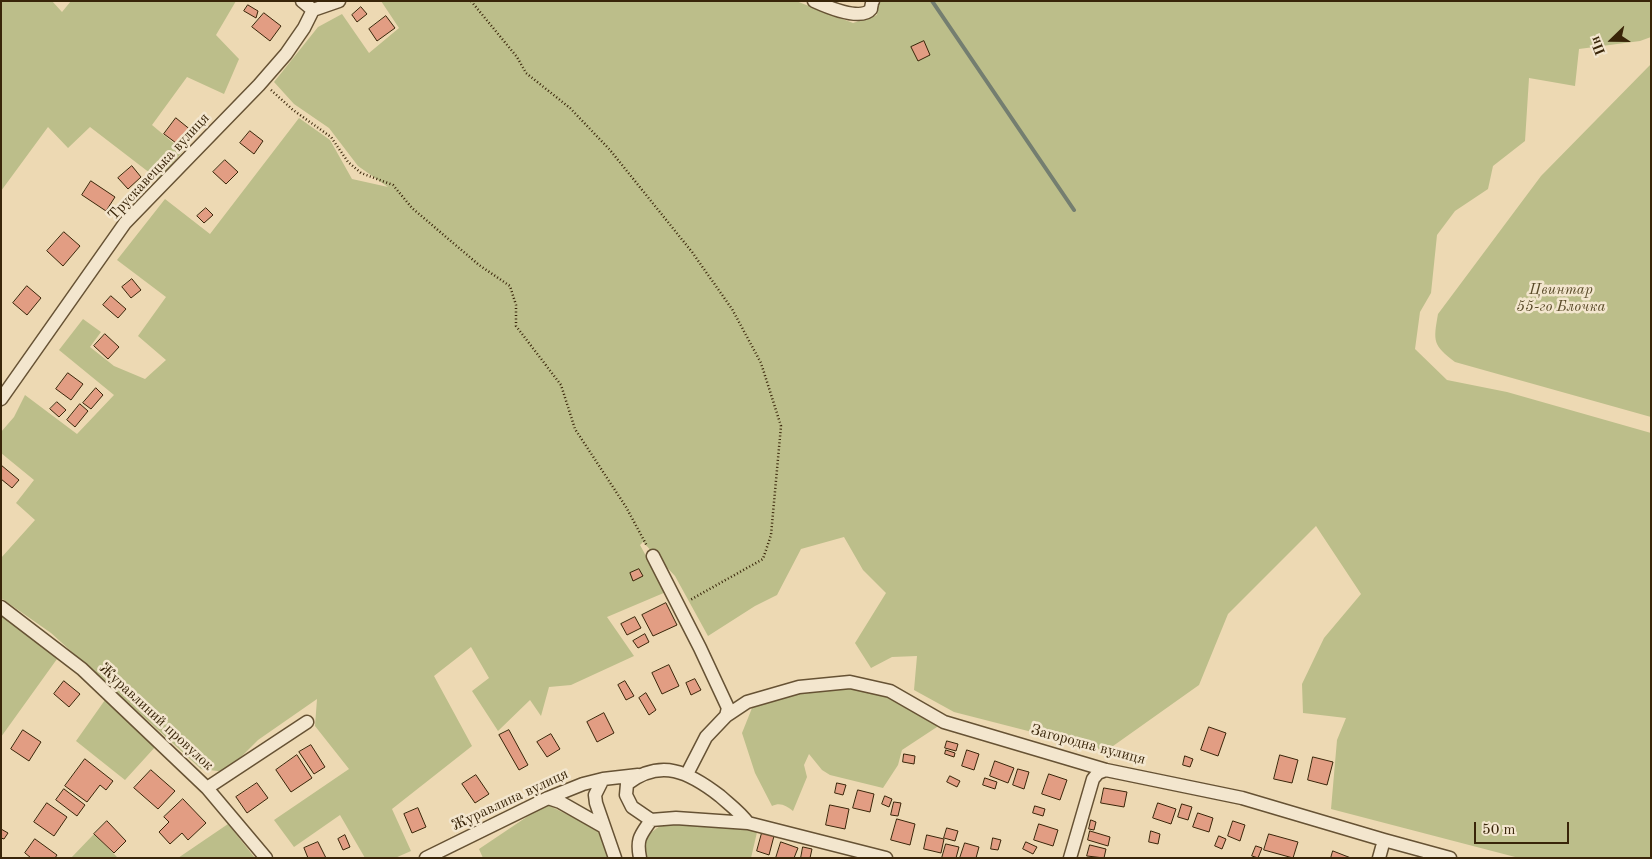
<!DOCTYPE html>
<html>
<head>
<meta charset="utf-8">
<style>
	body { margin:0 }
	#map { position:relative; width:1652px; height:859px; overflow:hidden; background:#edd9b3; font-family:"Old Standard TT",serif }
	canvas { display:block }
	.frame { position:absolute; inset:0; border:2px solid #392509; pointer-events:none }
	.north { position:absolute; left:1587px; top:15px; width:50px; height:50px; -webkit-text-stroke:4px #f3e6ce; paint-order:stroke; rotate:248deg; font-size:14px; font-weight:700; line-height:20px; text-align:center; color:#392509 }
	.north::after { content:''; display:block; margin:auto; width:18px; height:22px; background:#392509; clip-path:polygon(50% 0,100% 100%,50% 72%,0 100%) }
	.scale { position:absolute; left:1474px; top:822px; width:95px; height:22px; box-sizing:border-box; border:2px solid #392509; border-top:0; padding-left:6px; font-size:15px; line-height:18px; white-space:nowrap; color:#392509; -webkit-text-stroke:4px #f3e6ce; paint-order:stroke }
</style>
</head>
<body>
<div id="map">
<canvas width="1652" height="859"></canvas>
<div class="frame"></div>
<div class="north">Пн</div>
<div class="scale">50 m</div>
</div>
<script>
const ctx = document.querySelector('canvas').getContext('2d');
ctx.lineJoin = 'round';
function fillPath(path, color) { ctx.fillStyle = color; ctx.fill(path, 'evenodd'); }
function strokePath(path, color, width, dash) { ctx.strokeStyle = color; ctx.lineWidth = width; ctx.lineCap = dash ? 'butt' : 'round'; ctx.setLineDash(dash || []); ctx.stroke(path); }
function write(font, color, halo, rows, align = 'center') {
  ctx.font = font + ' "Old Standard TT",serif'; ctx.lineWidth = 5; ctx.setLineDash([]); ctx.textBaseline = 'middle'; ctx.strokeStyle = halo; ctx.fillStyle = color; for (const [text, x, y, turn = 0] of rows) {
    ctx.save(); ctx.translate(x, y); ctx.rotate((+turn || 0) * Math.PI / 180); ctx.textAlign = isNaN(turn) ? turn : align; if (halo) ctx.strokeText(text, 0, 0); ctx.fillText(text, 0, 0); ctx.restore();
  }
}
const green = new Path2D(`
	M 1,1 L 52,1 L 62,12 L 71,1 L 236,1 L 216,35 L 239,59 L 224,94 L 187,77 L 152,125 L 183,151 L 159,180 L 90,127 L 68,148 L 48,127 L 1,191 Z
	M 381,1 L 796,1 L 853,23 L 877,15 L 878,1 L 1651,1 L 1651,37 L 1640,41 L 1579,49 L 1575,86 L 1529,78 L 1525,141 L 1493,166 L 1488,189 L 1455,211 L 1437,235 L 1431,293 L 1420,312 L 1415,349 L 1447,380 L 1507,392 L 1651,433 L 1651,858 L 1519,858 L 1331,809 L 1337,740 L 1346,718 L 1303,713 L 1302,684 L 1324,638 L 1361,594 L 1316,526 L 1228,614 L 1199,685 L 1106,751 L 954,712 L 914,690 L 917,656 L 892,657 L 871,668 L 855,643 L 886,593 L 863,570 L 844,537 L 801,549 L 777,595 L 755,606 L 708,636 L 675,576 L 643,542 L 640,545 L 666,592 L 607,617 L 634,656 L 571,685 L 549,687 L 541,716 L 530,700 L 498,731 L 472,691 L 489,678 L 471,647 L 434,676 L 472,746 L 392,809 L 411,851 L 395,858 L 365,858 L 340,815 L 294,847 L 274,820 L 349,769 L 315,726 L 317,699 L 258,740 L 226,772 L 201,769 L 51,633 L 1,598 L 1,558 L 35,520 L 16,503 L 34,480 L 1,453 L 1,432 L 14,417 L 25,395 L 77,434 L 114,395 L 59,350 L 83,319 L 101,332 L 90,347 L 114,366 L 145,379 L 166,360 L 138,336 L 166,297 L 117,260 L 165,199 L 210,234 L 299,118 L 330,140 L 352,179 L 388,187 L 358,166 L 329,128 L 294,104 L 274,82 L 318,27 L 342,14 L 369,53 L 399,28 Z
	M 1651,64 L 1651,417 L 1455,362 C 1433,345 1433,342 1438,314 L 1541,176 Z
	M 1,616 L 43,646 L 57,659 L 1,737 Z
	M 850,684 L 889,693 L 943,723 L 902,750 L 898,765 L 883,788 L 830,775 L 822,770 L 809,754 L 804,765 L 807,777 L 793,811 C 786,806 781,802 772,806 L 755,773 L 742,733 L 754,703 L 800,689 Z
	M 105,700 L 156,746 L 125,780 L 76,741 Z
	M 546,804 L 600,831 L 608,858 L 483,858 L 479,849 Z
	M 665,823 L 758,828 L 751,858 L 644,858 C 645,836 646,835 665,823 Z
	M 228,824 L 255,858 L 178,858 Z
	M 94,834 L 118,858 L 71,858 Z`);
const stream = new Path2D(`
	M 932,1 L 1074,210`);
const building = new Path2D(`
	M 248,5 L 258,11 L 256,18 L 244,11 Z
	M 361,7 L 367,14 L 357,22 L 352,15 Z
	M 264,13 L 281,26 L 270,41 L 252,27 Z
	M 386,16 L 395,28 L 377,41 L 369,29 Z
	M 924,41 L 930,55 L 918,61 L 911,47 Z
	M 176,118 L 192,131 L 180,146 L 164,134 Z
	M 250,131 L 263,141 L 254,154 L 240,143 Z
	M 225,160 L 238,172 L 226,184 L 213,172 Z
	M 132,166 L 141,177 L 128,189 L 118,178 Z
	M 91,181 L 115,197 L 106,211 L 82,195 Z
	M 206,208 L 213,215 L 204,223 L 197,216 Z
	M 64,232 L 80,246 L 63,266 L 47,251 Z
	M 132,279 L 141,290 L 131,298 L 122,287 Z
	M 27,286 L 41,298 L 27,315 L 13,303 Z
	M 111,296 L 126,309 L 118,318 L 103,305 Z
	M 105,334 L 119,347 L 108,359 L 94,346 Z
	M 68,373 L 83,384 L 71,400 L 56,389 Z
	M 96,388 L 103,395 L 91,409 L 83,403 Z
	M 57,402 L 66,410 L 59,417 L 50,409 Z
	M 80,404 L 88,411 L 75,427 L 67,420 Z
	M 1,465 L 19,480 L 12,488 L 1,479 Z
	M 639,569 L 643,576 L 633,581 L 630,573 Z
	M 666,603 L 677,625 L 653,636 L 642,615 Z
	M 635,617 L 641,628 L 627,635 L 621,624 Z
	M 645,634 L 649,642 L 638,648 L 633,641 Z
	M 669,665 L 679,686 L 662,694 L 652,673 Z
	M 695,679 L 701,690 L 691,695 L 686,683 Z
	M 64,681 L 80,694 L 69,707 L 54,694 Z
	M 625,681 L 634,696 L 626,700 L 618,685 Z
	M 646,693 L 656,710 L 649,715 L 639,698 Z
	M 604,713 L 614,733 L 597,742 L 587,722 Z
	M 1209,727 L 1226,733 L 1218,756 L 1201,750 Z
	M 23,730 L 41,742 L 29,761 L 11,749 Z
	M 509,730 L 528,765 L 519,770 L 499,735 Z
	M 551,734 L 560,749 L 547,757 L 537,742 Z
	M 947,741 L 958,744 L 956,751 L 945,748 Z
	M 311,745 L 325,767 L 314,774 L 299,752 Z
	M 946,750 L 955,753 L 954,757 L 945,754 Z
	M 967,750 L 979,754 L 974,770 L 962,766 Z
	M 904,754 L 915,756 L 914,764 L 903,762 Z
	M 297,755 L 312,778 L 291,792 L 276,770 Z
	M 1280,755 L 1298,760 L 1292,783 L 1274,779 Z
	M 1185,756 L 1193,759 L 1190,767 L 1183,765 Z
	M 1313,757 L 1333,762 L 1327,785 L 1308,780 Z
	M 85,759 L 113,781 L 106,790 L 100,785 L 87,802 L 65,786 Z
	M 995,761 L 1014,768 L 1008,783 L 990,776 Z
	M 1018,769 L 1029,772 L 1024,789 L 1013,785 Z
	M 151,770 L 175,791 L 158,809 L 134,788 Z
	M 1049,774 L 1067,780 L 1060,800 L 1042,794 Z
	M 476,775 L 489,794 L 475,803 L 462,784 Z
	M 950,776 L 960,781 L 957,787 L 947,782 Z
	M 985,778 L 997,782 L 995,789 L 983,785 Z
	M 257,783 L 268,798 L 247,813 L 236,797 Z
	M 837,783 L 846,785 L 843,795 L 835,793 Z
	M 1104,788 L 1127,792 L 1124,807 L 1101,803 Z
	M 64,789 L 85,805 L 77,816 L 56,800 Z
	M 858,790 L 874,794 L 870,812 L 853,808 Z
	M 885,796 L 892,799 L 889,807 L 882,804 Z
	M 183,799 L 206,823 L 188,840 L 182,833 L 170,844 L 159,832 L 169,822 L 164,817 Z
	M 894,802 L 901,803 L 898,816 L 891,815 Z
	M 47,803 L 67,817 L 54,836 L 34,822 Z
	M 1158,803 L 1176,809 L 1171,824 L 1153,818 Z
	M 1182,804 L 1192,807 L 1188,820 L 1178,817 Z
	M 830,805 L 849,809 L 845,829 L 826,825 Z
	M 1035,806 L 1045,809 L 1043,816 L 1033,813 Z
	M 418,808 L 426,827 L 412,833 L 404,814 Z
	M 1198,813 L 1213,818 L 1209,832 L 1193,827 Z
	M 897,819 L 915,824 L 910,845 L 891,840 Z
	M 1091,820 L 1096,822 L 1094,830 L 1089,829 Z
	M 107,821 L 126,841 L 114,853 L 94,834 Z
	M 1233,821 L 1245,825 L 1240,841 L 1228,836 Z
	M 1039,824 L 1058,830 L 1053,846 L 1034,840 Z
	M 947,828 L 958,831 L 955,841 L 944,838 Z
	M 1,829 L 8,833 L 4,839 L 1,838 Z
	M 1090,831 L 1110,837 L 1108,846 L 1088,840 Z
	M 1151,831 L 1160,834 L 1158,844 L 1149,842 Z
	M 762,833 L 774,836 L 769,855 L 757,851 Z
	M 1269,834 L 1298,842 L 1293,858 L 1264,850 Z
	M 345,835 L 350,847 L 343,850 L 338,839 Z
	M 927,835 L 944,839 L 941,853 L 924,849 Z
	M 1219,836 L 1226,839 L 1222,849 L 1215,846 Z
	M 993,838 L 1001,840 L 998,850 L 991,849 Z
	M 35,839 L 57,855 L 55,858 L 31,858 L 25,853 Z
	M 318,842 L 326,858 L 308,858 L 304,848 Z
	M 781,842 L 798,848 L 794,858 L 776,858 Z
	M 1026,842 L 1037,847 L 1033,854 L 1023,849 Z
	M 965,843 L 979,847 L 976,858 L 960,858 Z
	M 946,844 L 959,847 L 956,858 L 942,858 Z
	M 1090,845 L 1106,849 L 1104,858 L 1087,856 Z
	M 1256,846 L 1262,848 L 1258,858 L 1252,856 Z
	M 803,847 L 812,849 L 810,858 L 801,858 Z
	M 1333,851 L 1351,858 L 1331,858 Z`);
const path = new Path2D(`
	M 471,1 L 517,57 L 526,73 L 570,108 L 610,150 L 692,252 L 732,309 L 761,363 L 781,426 L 771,535 L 763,559 L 690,600
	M 271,90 L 293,110 L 331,137 L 348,162 L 361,173 L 393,185 L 412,208 L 479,265 L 510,286 L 516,305 L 516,326 L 561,385 L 575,429 L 626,507 L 647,546`);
const street = new Path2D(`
	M 302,1 L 313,10
	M 814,1 C 825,6 861,22 871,9 C 871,8 872,2 873,1
	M 1,399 L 125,223 L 259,85 L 286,54 L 304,28 L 313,10 L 339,1
	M 653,556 L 700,648 L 728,708 L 726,716 L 706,737 L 687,774
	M 1,607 L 82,669 L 207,788 L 307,722
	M 726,716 L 747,702 L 799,687 L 850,682 L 890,691 L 944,722 L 1106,770 L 1242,798 L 1384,840 L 1450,858
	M 603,779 L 595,795 L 596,803 L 615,858
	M 207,788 L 266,858
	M 548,798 L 560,802 L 604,827
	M 748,823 C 740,812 730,805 720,796 C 689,772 661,758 627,784 L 626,795 L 632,807 L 651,820 L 676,818 L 748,823 L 886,858
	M 426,858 L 548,798 L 583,784 L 603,779 L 638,775
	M 640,858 C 636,838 641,835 651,820
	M 1070,858 L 1093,779 L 1098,773 L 1106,770
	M 1379,858 L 1384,840`);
const streetNames = [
	["Трускавецька вулиця",159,167,-47],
	["Журавлиний провулок",156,717,43],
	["Загородна вулиця",1088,745,15],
	["Журавлина вулиця",510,800,-25]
];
const parkNames = [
	["Цвинтар",1561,290],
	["55-го Блочка",1561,307]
];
fillPath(green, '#bcbe8a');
strokePath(stream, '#747e70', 4);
fillPath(building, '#e29d83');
strokePath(building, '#392509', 1);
strokePath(street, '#665234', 15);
strokePath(path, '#392509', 2.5, [1, 2.5]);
strokePath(street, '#f3e6ce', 12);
write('15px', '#392509', '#f3e6ce', streetNames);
write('italic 15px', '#5a4b29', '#f3e6ce', parkNames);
</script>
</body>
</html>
